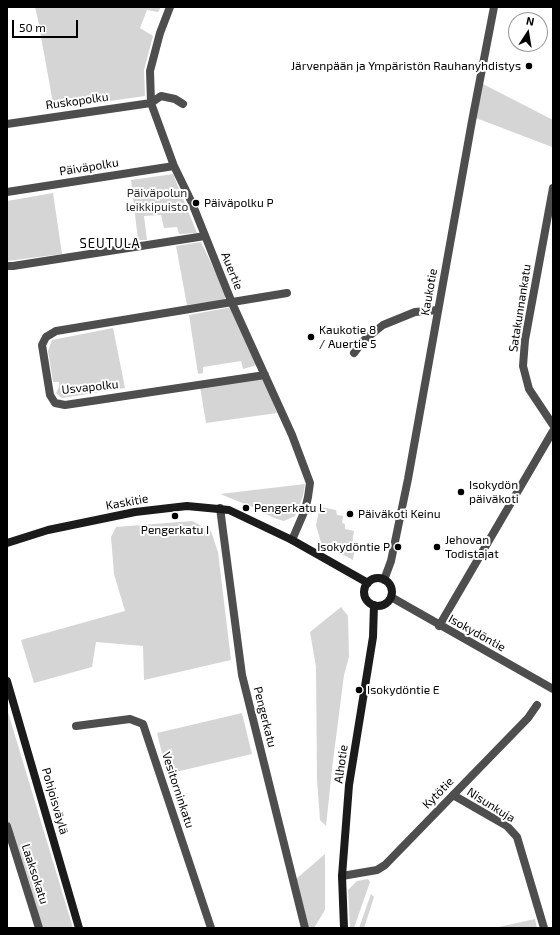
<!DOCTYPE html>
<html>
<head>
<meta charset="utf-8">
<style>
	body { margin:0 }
	#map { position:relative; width:560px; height:935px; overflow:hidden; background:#fff; font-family:"Exo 2",sans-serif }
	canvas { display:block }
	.frame { position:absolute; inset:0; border:8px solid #000; pointer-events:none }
	.north { position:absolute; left:508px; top:12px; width:40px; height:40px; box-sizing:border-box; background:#fff; border:1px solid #999; border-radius:50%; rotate:12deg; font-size:11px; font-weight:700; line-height:16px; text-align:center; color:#000 }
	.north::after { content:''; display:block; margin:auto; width:14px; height:18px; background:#000; clip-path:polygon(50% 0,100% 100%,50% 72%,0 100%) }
	.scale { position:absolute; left:12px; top:20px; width:66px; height:18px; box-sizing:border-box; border:2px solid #000; border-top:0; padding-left:5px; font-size:12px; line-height:14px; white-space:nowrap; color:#000; -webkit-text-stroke:3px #fff; paint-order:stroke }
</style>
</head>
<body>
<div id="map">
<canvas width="560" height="935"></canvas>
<div class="frame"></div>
<div class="north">N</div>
<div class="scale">50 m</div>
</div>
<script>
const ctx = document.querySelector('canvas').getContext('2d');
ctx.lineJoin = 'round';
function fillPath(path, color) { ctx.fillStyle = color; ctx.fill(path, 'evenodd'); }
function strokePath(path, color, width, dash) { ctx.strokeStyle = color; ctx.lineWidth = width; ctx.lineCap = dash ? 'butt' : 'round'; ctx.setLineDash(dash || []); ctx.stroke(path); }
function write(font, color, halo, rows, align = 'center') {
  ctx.font = font + ' "Exo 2",sans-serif'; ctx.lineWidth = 4; ctx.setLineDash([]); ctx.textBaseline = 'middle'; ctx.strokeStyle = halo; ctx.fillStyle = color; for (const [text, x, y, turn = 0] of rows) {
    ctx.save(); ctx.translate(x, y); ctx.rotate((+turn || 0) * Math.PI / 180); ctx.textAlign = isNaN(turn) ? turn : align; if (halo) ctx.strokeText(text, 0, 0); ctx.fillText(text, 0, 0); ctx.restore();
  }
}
const green = new Path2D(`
	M 35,7 L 161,7 L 158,12 L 147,10 L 140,28 L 153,36 L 144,70 L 145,96 L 54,109 L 38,20 Z
	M 483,84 L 553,120 L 553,145 L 552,147 L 476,118 Z
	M 173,174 L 197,233 L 179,234 L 177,227 L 164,228 L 161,215 L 144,216 L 147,240 L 138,240 L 131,180 Z
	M 53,193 L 62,254 L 7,261 L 7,201 Z
	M 201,242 L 226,294 L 224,300 L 187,305 L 176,246 Z
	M 232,307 L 257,365 L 243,369 L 241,361 L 203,367 L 203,373 L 198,374 L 189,315 Z
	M 113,328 L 125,388 L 62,398 L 56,393 L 59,387 L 59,382 L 53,382 L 48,351 L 52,340 Z
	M 263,377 L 277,413 L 206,423 L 200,387 Z
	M 305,484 L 303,496 L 295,516 L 284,521 L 274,518 L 255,508 L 220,494 Z
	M 320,507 L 336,510 L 337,515 L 343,516 L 342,523 L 345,524 L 345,529 L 354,531 L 352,545 L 355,546 L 353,560 L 321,543 L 316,525 Z
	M 192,521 L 211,531 L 218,552 L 231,660 L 144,680 L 143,646 L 96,642 L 92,667 L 34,683 L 21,640 L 125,611 L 114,574 L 111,537 L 116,527 Z
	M 341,607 L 348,616 L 349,657 L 344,675 L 332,769 L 326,826 L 320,820 L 317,780 L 316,667 L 310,632 Z
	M 7,709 L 73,928 L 43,928 L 7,819 Z
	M 242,713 L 252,754 L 167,774 L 157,733 Z
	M 325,854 L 325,910 L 314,928 L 309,928 L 296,879 Z
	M 368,879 L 370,882 L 354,928 L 350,928 L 348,890 L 357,881 Z
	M 371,894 L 374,897 L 364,928 L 359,928 Z
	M 535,919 L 537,928 L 494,928 Z`);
const street = new Path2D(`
	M 170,7 L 160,33 L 150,71 L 151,103 L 174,166 L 192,203 L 232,303 L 292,435 L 310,483 L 308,497 L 305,510 L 292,540
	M 7,124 L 151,103 L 161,96 L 175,99 L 183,104
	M 553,188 L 525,340 L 523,366 L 529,389 L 553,425
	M 7,192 L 174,166
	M 7,266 L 13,266 L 205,236
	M 354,353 L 363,341 L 383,325 L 415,312 L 438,310
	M 265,375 L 65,405 L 55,403 L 50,395 L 42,345 L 46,337 L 56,331 L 287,293
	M 220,508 L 242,675 L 305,928
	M 384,580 L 391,561 L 408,479 L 472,121 L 494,7
	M 391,597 L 553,689
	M 439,626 L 553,431
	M 76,726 L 130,719 L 143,724 L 211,928
	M 453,795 L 507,826 L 517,837 L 544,928
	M 7,826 L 39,928
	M 342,876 L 377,870 L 385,865 L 528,718 L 537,705`);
const secondary = new Path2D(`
	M 7,543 L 48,530 L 135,512 L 187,506 L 229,510 L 292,540 L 368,583
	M364 592a14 14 0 1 1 28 0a14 14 0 1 1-28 0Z
	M 7,681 L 79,928
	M 344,928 L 342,876 L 349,785 L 373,637 L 374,605`);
const markers = [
	[529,66,4,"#000"],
	[196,203,4,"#000"],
	[311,337,4,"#000"],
	[461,492,4,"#000"],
	[246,508,4,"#000"],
	[350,514,4,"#000"],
	[175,516,4,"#000"],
	[398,547,4,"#000"],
	[437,547,4,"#000"],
	[359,690,4,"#000"]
];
const poiNames = [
	["Järvenpään ja Ympäristön Rauhanyhdistys",521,66,"right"],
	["Päiväpolku P",204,203],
	["Kaukotie 8",319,330],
	["/ Auertie 5",319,344],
	["Isokydön",469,485],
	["päiväkoti",469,499],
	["Pengerkatu L",254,508],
	["Päiväkoti Keinu",358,514],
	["Pengerkatu I",175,530,"center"],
	["Jehovan",445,540],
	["Todistajat",445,554],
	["Isokydöntie P",390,547,"right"],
	["Isokydöntie E",367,690]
];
const streetNames = [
	["Ruskopolku",77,101,-8],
	["Päiväpolku",89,167,-9],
	["Auertie",232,271,68],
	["Kaukotie",429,292,-80],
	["Satakunnankatu",520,308,-81],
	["Usvapolku",90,387,-6],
	["Kaskitie",127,502,-10],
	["Isokydöntie",477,633,29],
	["Pengerkatu",265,717,76],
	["Alhotie",341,764,-82],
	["Vesitorninkatu",178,790,72],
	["Kytötie",438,793,-46],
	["Pohjoisväylä",55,801,74],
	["Nisunkuja",491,805,32],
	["Laaksokatu",35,874,72]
];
const parkNames = [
	["Päiväpolun",157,193],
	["leikkipuisto",157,207]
];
const neighbourhoodNames = [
	["SEUTULA",110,244]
];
fillPath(green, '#d5d5d5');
strokePath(street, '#4e4e4e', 8);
strokePath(secondary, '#1b1b1b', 8);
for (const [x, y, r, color] of markers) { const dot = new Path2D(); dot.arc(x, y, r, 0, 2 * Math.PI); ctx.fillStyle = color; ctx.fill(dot); strokePath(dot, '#fff', 1.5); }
write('12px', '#000', '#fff', poiNames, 'left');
write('12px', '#000', '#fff', streetNames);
write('12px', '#2c2c2c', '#fff', parkNames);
ctx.letterSpacing = '1px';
write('13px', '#000', '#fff', neighbourhoodNames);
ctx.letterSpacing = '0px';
</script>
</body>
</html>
